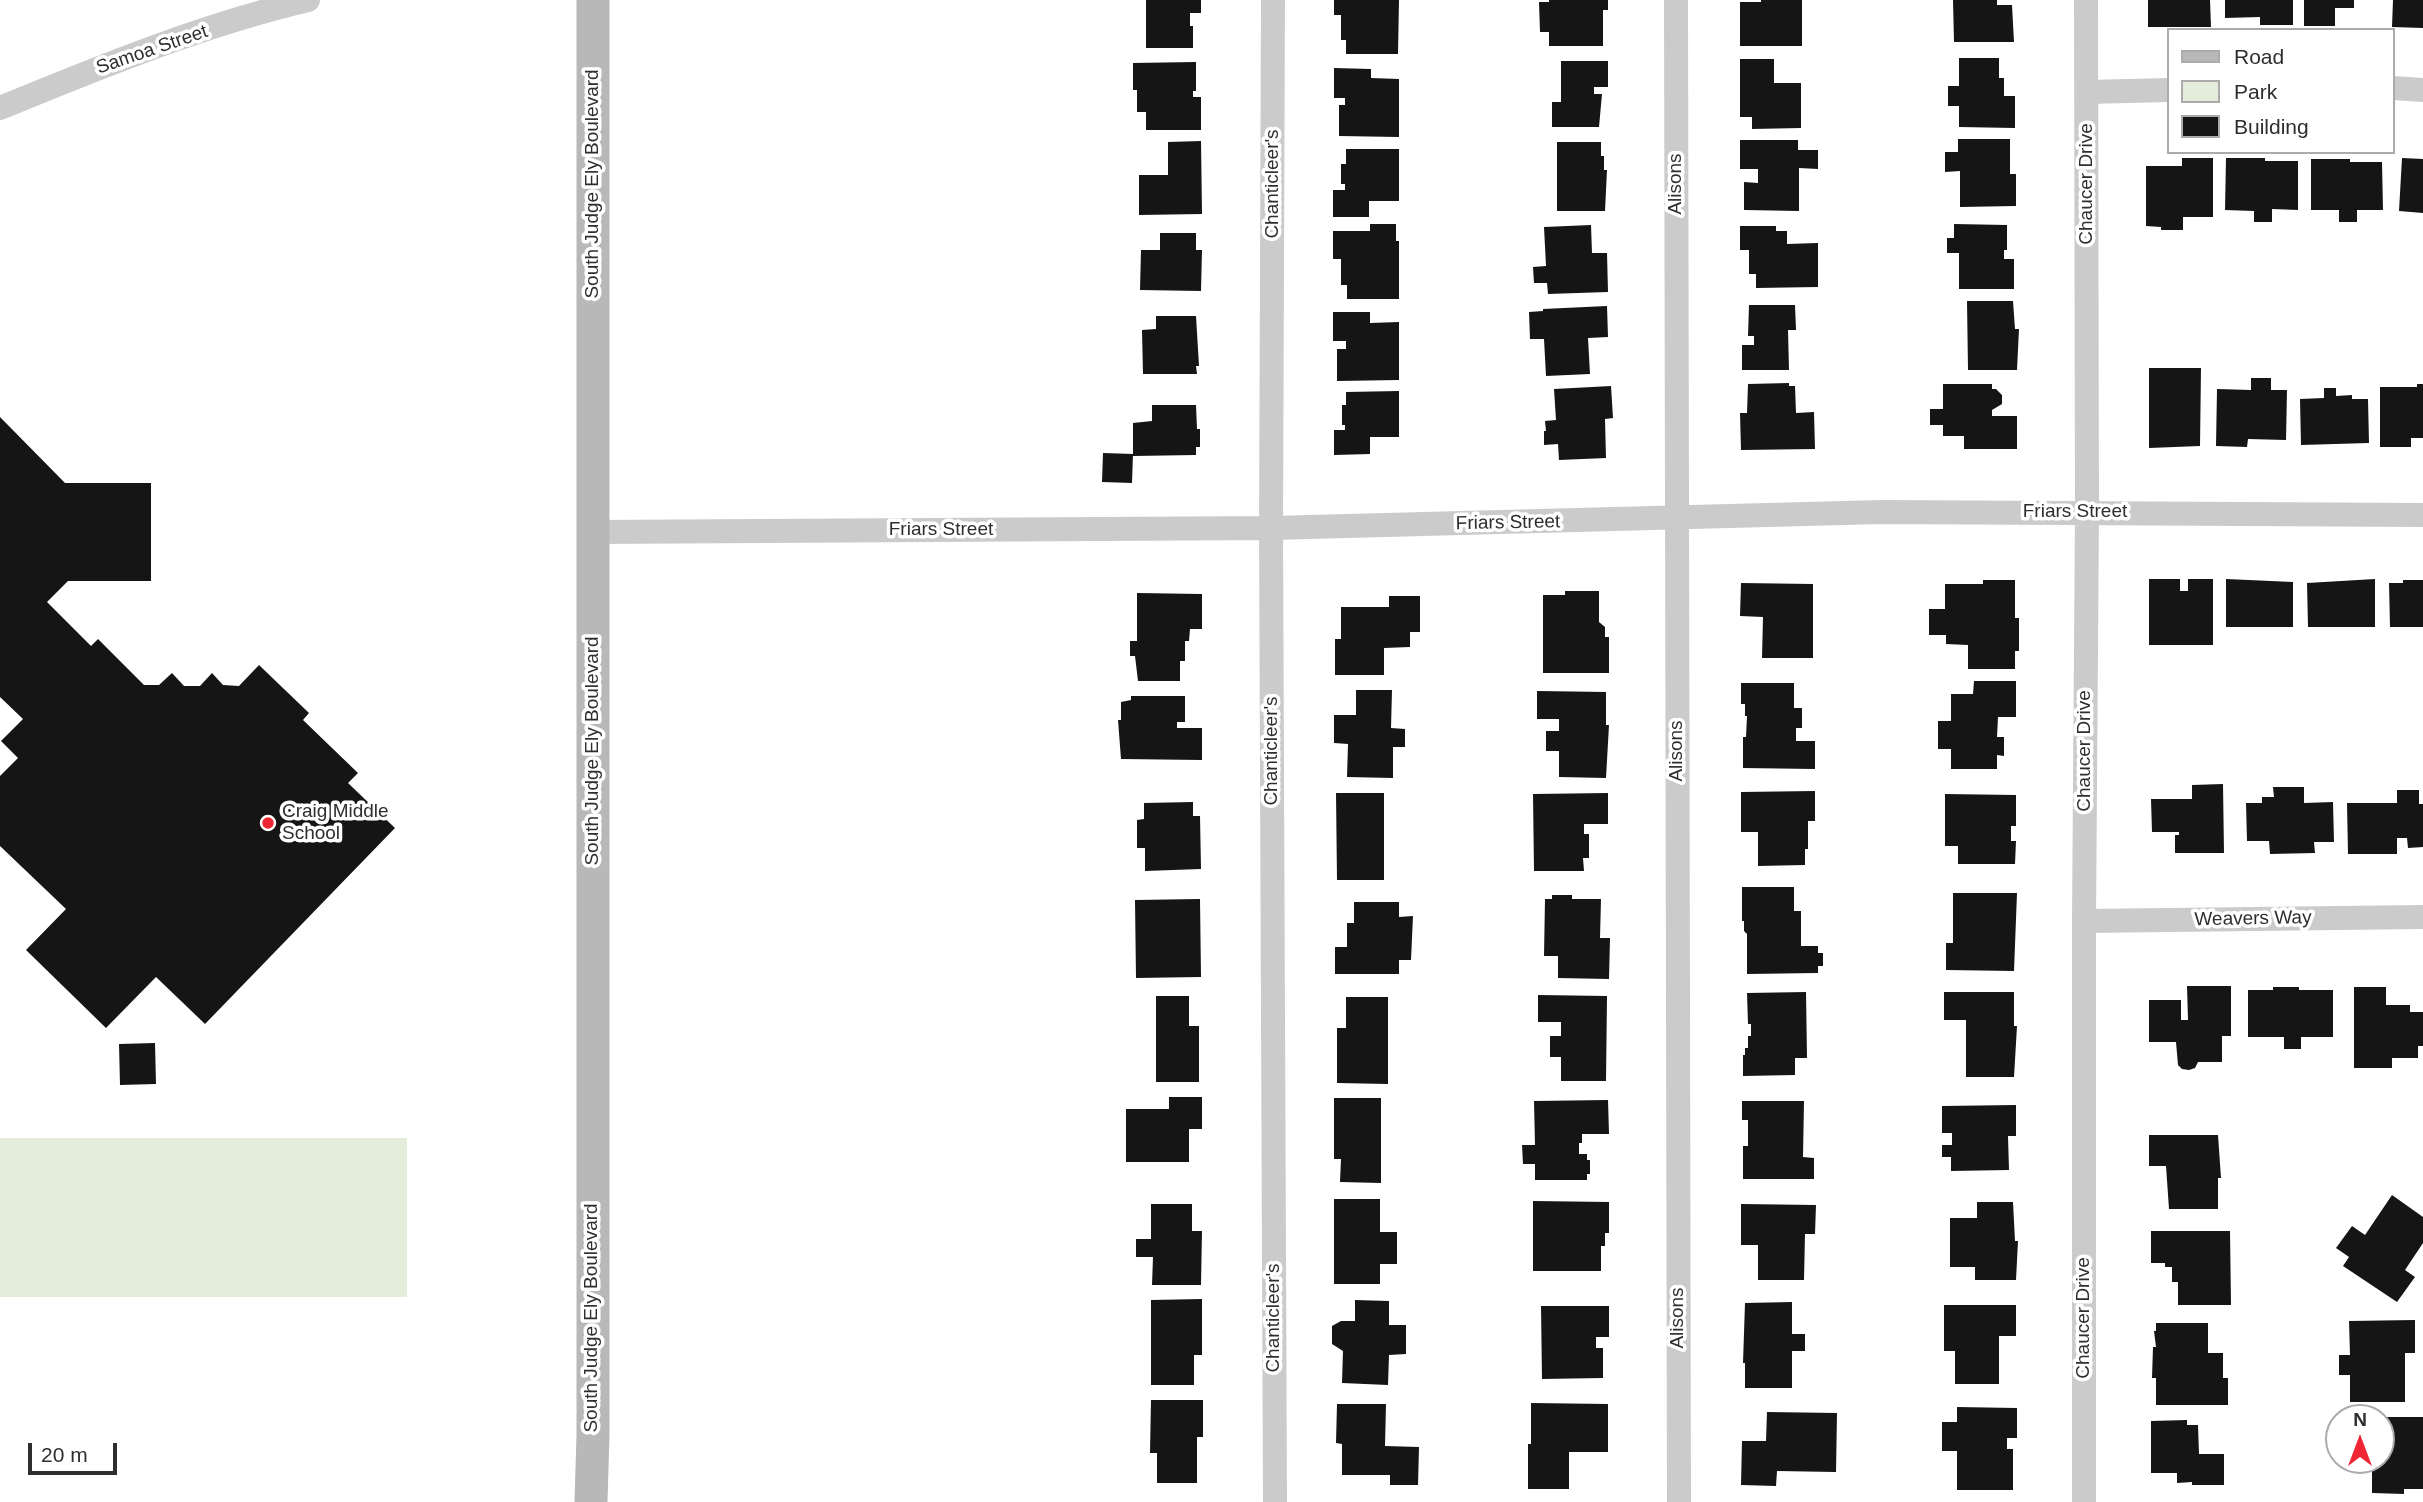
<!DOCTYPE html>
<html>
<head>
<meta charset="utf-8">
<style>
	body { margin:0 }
	#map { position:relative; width:2423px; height:1502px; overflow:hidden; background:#fff; font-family:Arial,sans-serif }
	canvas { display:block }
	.legend { position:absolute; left:2167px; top:28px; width:228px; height:126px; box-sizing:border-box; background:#fff; border:2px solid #ababab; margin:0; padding:9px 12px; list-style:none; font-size:21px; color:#2e2e2e }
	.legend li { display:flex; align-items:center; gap:14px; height:35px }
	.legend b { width:35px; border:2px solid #ababab }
	.north { position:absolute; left:2325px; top:1404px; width:70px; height:70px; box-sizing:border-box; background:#fff; border:2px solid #ababab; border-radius:50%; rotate:0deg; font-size:19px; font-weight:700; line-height:28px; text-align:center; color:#2e2e2e }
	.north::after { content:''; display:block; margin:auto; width:24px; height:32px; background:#ef2634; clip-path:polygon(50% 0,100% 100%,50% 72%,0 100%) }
	.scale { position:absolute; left:28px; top:1443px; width:89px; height:32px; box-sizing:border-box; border:4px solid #2e2e2e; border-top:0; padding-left:9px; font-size:21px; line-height:24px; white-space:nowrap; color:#2e2e2e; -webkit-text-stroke:5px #fff; paint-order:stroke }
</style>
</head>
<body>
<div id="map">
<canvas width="2423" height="1502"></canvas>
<ul class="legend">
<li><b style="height:9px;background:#b8b8b8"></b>Road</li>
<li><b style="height:19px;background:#e4ecdb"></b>Park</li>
<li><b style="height:19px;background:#151515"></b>Building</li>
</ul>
<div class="north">N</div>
<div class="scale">20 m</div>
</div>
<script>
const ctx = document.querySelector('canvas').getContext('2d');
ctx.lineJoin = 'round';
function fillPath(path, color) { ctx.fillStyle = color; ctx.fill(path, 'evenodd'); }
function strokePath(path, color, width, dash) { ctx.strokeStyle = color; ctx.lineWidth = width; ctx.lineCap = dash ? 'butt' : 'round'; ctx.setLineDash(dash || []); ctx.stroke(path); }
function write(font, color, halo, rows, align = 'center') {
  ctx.font = font + ' Arial,sans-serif'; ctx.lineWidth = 7; ctx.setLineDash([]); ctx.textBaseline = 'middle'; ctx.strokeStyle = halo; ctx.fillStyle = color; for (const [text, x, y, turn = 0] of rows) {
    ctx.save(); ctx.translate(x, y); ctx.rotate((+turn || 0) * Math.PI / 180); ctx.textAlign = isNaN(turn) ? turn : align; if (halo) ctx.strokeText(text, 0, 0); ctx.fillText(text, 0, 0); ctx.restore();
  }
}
const green = new Path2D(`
	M 0,1138 L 407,1138 L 407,1297 L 0,1297 Z`);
const building = new Path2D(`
	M 1146,0 L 1201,0 L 1201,13 L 1190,13 L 1190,26 L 1193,26 L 1193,48 L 1146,48 Z
	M 1334,0 L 1399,0 L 1398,54 L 1346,54 L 1346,40 L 1341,40 L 1341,15 L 1334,15 Z
	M 1549,0 L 1608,0 L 1608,10 L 1603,10 L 1603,46 L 1549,46 L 1549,32 L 1540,32 L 1539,2 L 1549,2 Z
	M 1761,0 L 1802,0 L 1802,46 L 1740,46 L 1740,2 L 1761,2 Z
	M 1953,0 L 1997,0 L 1997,5 L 2012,5 L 2014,42 L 1954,42 Z
	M 2148,0 L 2210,0 L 2211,27 L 2148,27 Z
	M 2225,0 L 2293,0 L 2293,25 L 2260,25 L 2260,17 L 2225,18 Z
	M 2304,0 L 2354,0 L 2354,8 L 2335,8 L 2335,26 L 2304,26 Z
	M 2393,0 L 2423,0 L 2423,28 L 2392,27 Z
	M 1959,58 L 1999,58 L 1999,78 L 2004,78 L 2004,96 L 2015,96 L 2015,128 L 1959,127 L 1959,106 L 1948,106 L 1948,86 L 1959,86 Z
	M 1740,59 L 1774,59 L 1774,83 L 1801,83 L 1801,128 L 1752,129 L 1752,117 L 1740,117 Z
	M 1561,61 L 1608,61 L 1608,87 L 1594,87 L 1594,94 L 1602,94 L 1599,127 L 1552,127 L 1552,102 L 1561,102 Z
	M 1196,62 L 1196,91 L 1193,91 L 1193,97 L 1201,97 L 1201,130 L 1146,130 L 1146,112 L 1137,112 L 1137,90 L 1133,90 L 1133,63 Z
	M 1334,68 L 1371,69 L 1371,78 L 1399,79 L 1399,137 L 1339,136 L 1339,105 L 1345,105 L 1345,98 L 1334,98 Z
	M 1958,139 L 2010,139 L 2010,174 L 2016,174 L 2016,206 L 1960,207 L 1960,171 L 1945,172 L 1945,152 L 1958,152 Z
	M 1740,140 L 1798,140 L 1798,150 L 1818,150 L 1818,169 L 1799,168 L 1799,211 L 1744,210 L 1744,182 L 1758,183 L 1758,169 L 1740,169 Z
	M 1201,141 L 1202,214 L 1139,215 L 1139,175 L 1168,175 L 1168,142 Z
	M 1557,142 L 1601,142 L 1601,156 L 1604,156 L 1604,170 L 1607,170 L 1605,211 L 1557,211 Z
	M 1346,149 L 1399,149 L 1399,201 L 1369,201 L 1369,217 L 1333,217 L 1333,190 L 1345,190 L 1345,184 L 1341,184 L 1341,164 L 1346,164 Z
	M 2182,158 L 2213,158 L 2213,217 L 2183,217 L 2183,230 L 2161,230 L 2161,227 L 2146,226 L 2146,166 L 2182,166 Z
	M 2226,158 L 2265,158 L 2265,161 L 2298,161 L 2298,210 L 2272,209 L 2272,222 L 2254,222 L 2254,211 L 2225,210 Z
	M 2402,158 L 2423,159 L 2423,213 L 2399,211 Z
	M 2311,159 L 2350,159 L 2350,162 L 2382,162 L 2383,210 L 2357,210 L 2357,222 L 2339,222 L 2339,210 L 2311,210 Z
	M 1370,224 L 1396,224 L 1396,241 L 1399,241 L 1399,299 L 1347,299 L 1347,285 L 1341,285 L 1341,259 L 1333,259 L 1333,231 L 1370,231 Z
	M 1954,224 L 2007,225 L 2007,250 L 2004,250 L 2004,259 L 2014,259 L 2014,289 L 1959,289 L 1959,253 L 1947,253 L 1947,238 L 1954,238 Z
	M 1591,225 L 1592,253 L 1607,253 L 1608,292 L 1548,294 L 1547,283 L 1534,283 L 1533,267 L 1546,266 L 1544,227 Z
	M 1740,226 L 1776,226 L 1776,231 L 1787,231 L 1787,244 L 1818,243 L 1818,287 L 1756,288 L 1756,274 L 1749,274 L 1749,250 L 1740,250 Z
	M 1160,233 L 1196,233 L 1196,250 L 1202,250 L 1201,291 L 1140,290 L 1141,250 L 1160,250 Z
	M 1967,301 L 2013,301 L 2015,329 L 2019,329 L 2017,370 L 1968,370 Z
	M 1749,305 L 1795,305 L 1796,330 L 1788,330 L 1789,370 L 1742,370 L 1742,345 L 1754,345 L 1754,336 L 1748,336 Z
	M 1607,306 L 1608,337 L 1588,338 L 1590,374 L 1546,376 L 1544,339 L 1530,339 L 1529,312 L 1543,311 L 1543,309 Z
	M 1333,312 L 1370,312 L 1370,323 L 1399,322 L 1399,380 L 1337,381 L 1337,349 L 1346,349 L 1346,341 L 1333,341 Z
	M 1156,316 L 1196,316 L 1199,366 L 1196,366 L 1197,374 L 1143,374 L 1142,330 L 1156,329 Z
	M 2149,368 L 2201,368 L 2200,446 L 2149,448 Z
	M 2251,378 L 2271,378 L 2271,390 L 2287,390 L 2286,440 L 2248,439 L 2247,447 L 2216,446 L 2217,389 L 2251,390 Z
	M 1789,383 L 1789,386 L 1795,386 L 1796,413 L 1814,412 L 1815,449 L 1741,450 L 1740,413 L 1747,413 L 1748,384 Z
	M 1943,384 L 1992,384 L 1992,389 L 1996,389 L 2002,395 L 2002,404 L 1992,410 L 1992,416 L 2017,416 L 2017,449 L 1964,449 L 1964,436 L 1943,436 L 1943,425 L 1930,425 L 1930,409 L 1943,409 Z
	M 2417,384 L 2423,384 L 2423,438 L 2411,438 L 2411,447 L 2380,447 L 2380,387 L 2417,387 Z
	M 1611,386 L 1613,418 L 1605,419 L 1606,458 L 1559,460 L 1558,444 L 1544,445 L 1544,431 L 1546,431 L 1545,421 L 1556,420 L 1554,389 Z
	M 2324,388 L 2336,388 L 2336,396 L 2352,395 L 2352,399 L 2368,399 L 2369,443 L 2301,445 L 2300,399 L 2324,398 Z
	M 1399,391 L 1399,437 L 1370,437 L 1370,454 L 1334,455 L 1334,430 L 1345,430 L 1345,425 L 1342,425 L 1342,405 L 1346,405 L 1346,392 Z
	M 1152,405 L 1196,405 L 1197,429 L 1200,429 L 1200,447 L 1196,447 L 1196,455 L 1133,456 L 1133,423 L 1152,421 Z
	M 0,417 L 65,483 L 151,483 L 151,581 L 68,581 L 47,602 L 91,646 L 98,639 L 144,685 L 159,685 L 172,673 L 184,686 L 200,686 L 212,673 L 223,685 L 239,686 L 259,665 L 309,713 L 303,720 L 358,773 L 348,783 L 395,828 L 205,1024 L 156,977 L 106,1028 L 26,950 L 66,909 L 0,846 L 0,776 L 18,758 L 1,741 L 23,719 L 0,697 Z
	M 1103,453 L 1133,454 L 1132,483 L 1102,482 Z
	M 2149,579 L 2180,579 L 2180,591 L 2188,591 L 2188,579 L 2213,579 L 2213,645 L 2149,645 Z
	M 2226,579 L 2293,582 L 2293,627 L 2226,627 Z
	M 2375,579 L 2375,627 L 2308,627 L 2307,583 Z
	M 1983,580 L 2015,580 L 2015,618 L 2019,618 L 2019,651 L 2015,651 L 2015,669 L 1968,669 L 1968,645 L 1946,644 L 1946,635 L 1929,635 L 1929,609 L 1945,609 L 1945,584 L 1983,584 Z
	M 2403,580 L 2423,580 L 2423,627 L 2390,627 L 2389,583 L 2403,583 Z
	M 1741,583 L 1813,584 L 1813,658 L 1762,658 L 1763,617 L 1740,616 Z
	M 1565,591 L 1599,591 L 1599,622 L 1605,627 L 1605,637 L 1609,637 L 1609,673 L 1543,673 L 1543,595 L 1565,595 Z
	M 1137,593 L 1202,594 L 1202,629 L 1190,629 L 1189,641 L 1185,641 L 1185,661 L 1180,661 L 1180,681 L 1138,681 L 1135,656 L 1130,656 L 1130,641 L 1137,641 Z
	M 1389,596 L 1420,596 L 1420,632 L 1410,632 L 1410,647 L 1384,648 L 1384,675 L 1335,675 L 1335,639 L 1341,639 L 1341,607 L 1389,607 Z
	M 1974,681 L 2016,681 L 2016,717 L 1998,717 L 1997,737 L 2004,737 L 2004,756 L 1997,755 L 1997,769 L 1951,769 L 1951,749 L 1938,749 L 1938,721 L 1951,721 L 1951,694 L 1973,694 Z
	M 1741,683 L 1794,683 L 1794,708 L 1802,708 L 1802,728 L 1796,728 L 1796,741 L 1815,741 L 1815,769 L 1743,768 L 1743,737 L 1746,737 L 1747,716 L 1745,716 L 1745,704 L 1741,704 Z
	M 1356,690 L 1392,690 L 1391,728 L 1405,729 L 1405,747 L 1393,747 L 1393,778 L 1347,777 L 1348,744 L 1334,743 L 1334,715 L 1356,715 Z
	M 1537,691 L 1606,692 L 1606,725 L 1609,725 L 1606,778 L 1559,777 L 1559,751 L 1546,751 L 1546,731 L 1559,731 L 1559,719 L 1537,719 Z
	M 1131,696 L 1185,696 L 1185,722 L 1177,722 L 1177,728 L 1202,728 L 1202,760 L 1121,759 L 1118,720 L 1121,720 L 1121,702 L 1131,700 Z
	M 2223,784 L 2224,853 L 2175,853 L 2175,835 L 2179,835 L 2179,832 L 2152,832 L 2151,799 L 2192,799 L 2192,785 Z
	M 2273,787 L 2304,787 L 2304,803 L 2333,802 L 2334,842 L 2314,842 L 2315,853 L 2270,854 L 2269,841 L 2247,841 L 2246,803 L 2262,803 L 2262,797 L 2274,797 Z
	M 2397,790 L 2419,790 L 2419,804 L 2423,804 L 2423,847 L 2408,848 L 2407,838 L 2397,838 L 2397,854 L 2348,854 L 2347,803 L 2397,803 Z
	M 1815,791 L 1815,821 L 1808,821 L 1808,849 L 1805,849 L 1805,865 L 1758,866 L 1758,832 L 1741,832 L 1741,792 Z
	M 1336,793 L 1384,793 L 1384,880 L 1337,880 Z
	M 1608,793 L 1608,824 L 1584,824 L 1584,834 L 1589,834 L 1589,858 L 1583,858 L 1584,871 L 1534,871 L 1533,794 Z
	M 1945,794 L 2016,795 L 2016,826 L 2011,826 L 2011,841 L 2016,841 L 2015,864 L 1958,864 L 1958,846 L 1945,846 Z
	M 1193,802 L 1193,816 L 1200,816 L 1201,869 L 1145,871 L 1145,848 L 1137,848 L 1137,820 L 1144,819 L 1144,803 Z
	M 1742,887 L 1794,887 L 1794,911 L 1801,911 L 1801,946 L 1818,946 L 1818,953 L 1823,953 L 1823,966 L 1818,966 L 1818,973 L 1747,974 L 1747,934 L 1744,931 L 1744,921 L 1742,921 Z
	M 1953,893 L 2017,893 L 2014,971 L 1946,970 L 1946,943 L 1953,943 Z
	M 1552,895 L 1572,895 L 1572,899 L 1601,899 L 1600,938 L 1610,938 L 1609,979 L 1558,978 L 1558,956 L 1544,956 L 1545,899 L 1552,899 Z
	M 1200,899 L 1201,977 L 1136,978 L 1135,900 Z
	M 1354,902 L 1399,902 L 1399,917 L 1413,916 L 1411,960 L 1399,960 L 1399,974 L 1335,974 L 1335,947 L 1347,947 L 1347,923 L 1354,923 Z
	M 2187,986 L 2231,986 L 2231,1036 L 2222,1036 L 2222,1062 L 2198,1062 L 2195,1068 L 2189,1070 L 2182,1069 L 2178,1065 L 2176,1042 L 2149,1042 L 2149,1000 L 2181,1000 L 2181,1020 L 2188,1020 Z
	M 2273,987 L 2299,987 L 2299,990 L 2333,990 L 2333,1037 L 2301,1037 L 2301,1049 L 2284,1049 L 2284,1037 L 2248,1037 L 2248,990 L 2273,990 Z
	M 2354,987 L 2386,987 L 2386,1005 L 2410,1005 L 2410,1012 L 2423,1012 L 2423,1046 L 2418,1046 L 2418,1058 L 2392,1058 L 2392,1068 L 2354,1068 Z
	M 1806,992 L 1807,1058 L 1795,1058 L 1795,1075 L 1743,1076 L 1743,1055 L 1745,1055 L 1745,1048 L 1748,1048 L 1748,1036 L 1751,1036 L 1751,1024 L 1748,1024 L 1747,993 Z
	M 1944,992 L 2014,992 L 2014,1026 L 2017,1026 L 2014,1077 L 1966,1077 L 1966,1020 L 1944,1020 Z
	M 1538,995 L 1607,996 L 1606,1081 L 1561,1081 L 1561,1057 L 1550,1057 L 1550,1036 L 1561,1036 L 1561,1022 L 1538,1022 Z
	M 1156,996 L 1189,996 L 1189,1026 L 1199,1026 L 1199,1082 L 1156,1082 Z
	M 1346,997 L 1388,997 L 1388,1084 L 1337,1083 L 1337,1028 L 1346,1028 Z
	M 155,1043 L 156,1084 L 120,1085 L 119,1044 Z
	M 1169,1097 L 1202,1097 L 1202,1129 L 1189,1129 L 1189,1162 L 1126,1162 L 1126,1109 L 1169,1109 Z
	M 1334,1098 L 1381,1098 L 1381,1183 L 1340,1182 L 1341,1159 L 1334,1159 Z
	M 1608,1100 L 1609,1134 L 1582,1134 L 1582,1143 L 1579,1143 L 1579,1154 L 1587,1154 L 1587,1160 L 1590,1160 L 1590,1174 L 1587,1174 L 1587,1180 L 1535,1180 L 1535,1164 L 1523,1164 L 1522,1145 L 1535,1145 L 1534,1101 Z
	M 1742,1101 L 1804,1101 L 1803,1157 L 1814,1158 L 1814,1179 L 1743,1179 L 1743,1146 L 1748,1146 L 1748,1120 L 1742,1120 Z
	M 2016,1105 L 2016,1136 L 2008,1136 L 2009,1170 L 1951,1171 L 1951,1157 L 1942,1157 L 1942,1145 L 1952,1145 L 1952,1133 L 1942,1133 L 1942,1106 Z
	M 2149,1135 L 2218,1135 L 2221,1178 L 2218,1178 L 2218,1209 L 2169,1209 L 2166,1166 L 2149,1166 Z
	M 2392,1195 L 2423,1217 L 2423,1243 L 2405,1270 L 2415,1277 L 2397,1302 L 2343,1266 L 2349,1257 L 2336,1248 L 2352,1226 L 2365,1235 Z
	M 1334,1199 L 1380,1199 L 1380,1232 L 1397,1232 L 1397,1264 L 1380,1264 L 1380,1284 L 1334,1284 Z
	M 1533,1201 L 1609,1202 L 1609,1233 L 1605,1233 L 1605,1246 L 1601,1246 L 1601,1271 L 1533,1271 Z
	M 1977,1202 L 2013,1202 L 2015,1241 L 2018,1241 L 2016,1280 L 1975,1280 L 1975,1267 L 1950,1267 L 1950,1218 L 1977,1218 Z
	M 1151,1204 L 1192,1204 L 1192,1231 L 1202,1231 L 1201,1285 L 1152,1285 L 1153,1257 L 1136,1257 L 1136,1239 L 1151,1239 Z
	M 1741,1204 L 1816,1205 L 1815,1234 L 1805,1234 L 1804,1280 L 1758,1280 L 1758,1245 L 1741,1245 Z
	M 2151,1231 L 2230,1231 L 2231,1305 L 2178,1305 L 2178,1282 L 2172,1282 L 2172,1267 L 2165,1267 L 2165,1263 L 2151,1263 Z
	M 1202,1299 L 1202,1355 L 1194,1355 L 1194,1385 L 1151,1385 L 1151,1300 Z
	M 1355,1300 L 1389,1301 L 1389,1325 L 1406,1325 L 1406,1354 L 1389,1355 L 1388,1385 L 1342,1383 L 1343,1351 L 1332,1344 L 1332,1326 L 1341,1321 L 1355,1321 Z
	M 1792,1302 L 1792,1334 L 1805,1334 L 1805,1351 L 1792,1351 L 1792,1388 L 1745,1388 L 1745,1363 L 1743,1363 L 1745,1303 Z
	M 1944,1305 L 2016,1305 L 2016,1336 L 1999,1336 L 1999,1384 L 1955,1384 L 1955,1351 L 1944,1351 Z
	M 1541,1306 L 1609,1306 L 1609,1337 L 1596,1337 L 1596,1348 L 1603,1348 L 1603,1378 L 1542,1379 Z
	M 2415,1320 L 2415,1353 L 2405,1353 L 2405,1402 L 2350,1402 L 2350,1375 L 2339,1375 L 2339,1355 L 2350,1355 L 2349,1321 Z
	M 2156,1323 L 2208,1323 L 2208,1353 L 2223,1353 L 2223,1378 L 2228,1378 L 2228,1405 L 2156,1405 L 2156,1378 L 2152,1378 L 2153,1347 L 2156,1347 L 2154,1331 L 2156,1331 Z
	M 1151,1400 L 1203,1400 L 1203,1437 L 1197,1437 L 1197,1483 L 1157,1483 L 1157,1453 L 1150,1453 Z
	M 1531,1403 L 1608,1404 L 1608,1452 L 1569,1452 L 1569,1489 L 1528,1489 L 1528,1444 L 1531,1444 Z
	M 1337,1404 L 1386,1404 L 1385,1446 L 1419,1447 L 1418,1485 L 1390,1485 L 1390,1475 L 1342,1475 L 1342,1444 L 1336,1443 Z
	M 1957,1407 L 2017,1408 L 2017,1438 L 2007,1438 L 2007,1449 L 2013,1449 L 2013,1490 L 1957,1490 L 1957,1451 L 1942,1451 L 1942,1422 L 1957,1422 Z
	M 1767,1412 L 1837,1413 L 1836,1472 L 1777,1471 L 1776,1486 L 1741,1485 L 1742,1441 L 1766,1441 Z
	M 2387,1417 L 2423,1417 L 2423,1489 L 2404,1489 L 2404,1494 L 2372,1493 L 2372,1460 L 2381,1460 L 2381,1442 L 2386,1442 Z
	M 2187,1420 L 2187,1425 L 2198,1425 L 2199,1454 L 2224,1454 L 2224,1485 L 2192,1485 L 2192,1482 L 2177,1483 L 2177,1473 L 2151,1473 L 2151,1421 Z`);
const street = new Path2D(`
	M 1273,0 L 1271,528 L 1275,1502
	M 1676,0 L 1679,1502
	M 2393,88 L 2423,90
	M 2087,92 L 2169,90
	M 0,108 C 100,67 202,25 308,0
	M 593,532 L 1271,528 L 1882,512 L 2423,515
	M 2084,921 L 2423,917
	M 2084,1502 L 2084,921 L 2087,512 L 2086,0`);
const secondary = new Path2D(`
	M 591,1502 L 593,1435 L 593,0`);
const markers = [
	[268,823,7,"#ef2634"]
];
const streetNames = [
	["Samoa Street",152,50,-19],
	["South Judge Ely Boulevard",593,184,-90],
	["Chanticleer's",1273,184,-90],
	["Alisons",1676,184,-90],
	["Chaucer Drive",2087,184,-90],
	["Friars Street",2075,512],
	["Friars Street",1508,523,-1],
	["Friars Street",941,530],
	["South Judge Ely Boulevard",593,751,-90],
	["Chanticleer's",1272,751,-90],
	["Alisons",1677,751,-90],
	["Chaucer Drive",2085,751,-90],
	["Weavers Way",2253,919,-1],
	["South Judge Ely Boulevard",592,1318,-90],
	["Chanticleer's",1274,1318,-90],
	["Alisons",1678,1318,-90],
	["Chaucer Drive",2084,1318,-90]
];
const poiNames = [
	["Craig Middle",282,812],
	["School",282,834]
];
fillPath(green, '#e4ecdb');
fillPath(building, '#151515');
strokePath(street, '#cbcbcb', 24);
strokePath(secondary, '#b8b8b8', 33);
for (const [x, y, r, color] of markers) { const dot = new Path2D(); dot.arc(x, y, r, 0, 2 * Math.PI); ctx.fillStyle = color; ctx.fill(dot); strokePath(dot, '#fff', 2.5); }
write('19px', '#2e2e2e', '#fff', streetNames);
write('19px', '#2e2e2e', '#fff', poiNames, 'left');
</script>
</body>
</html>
